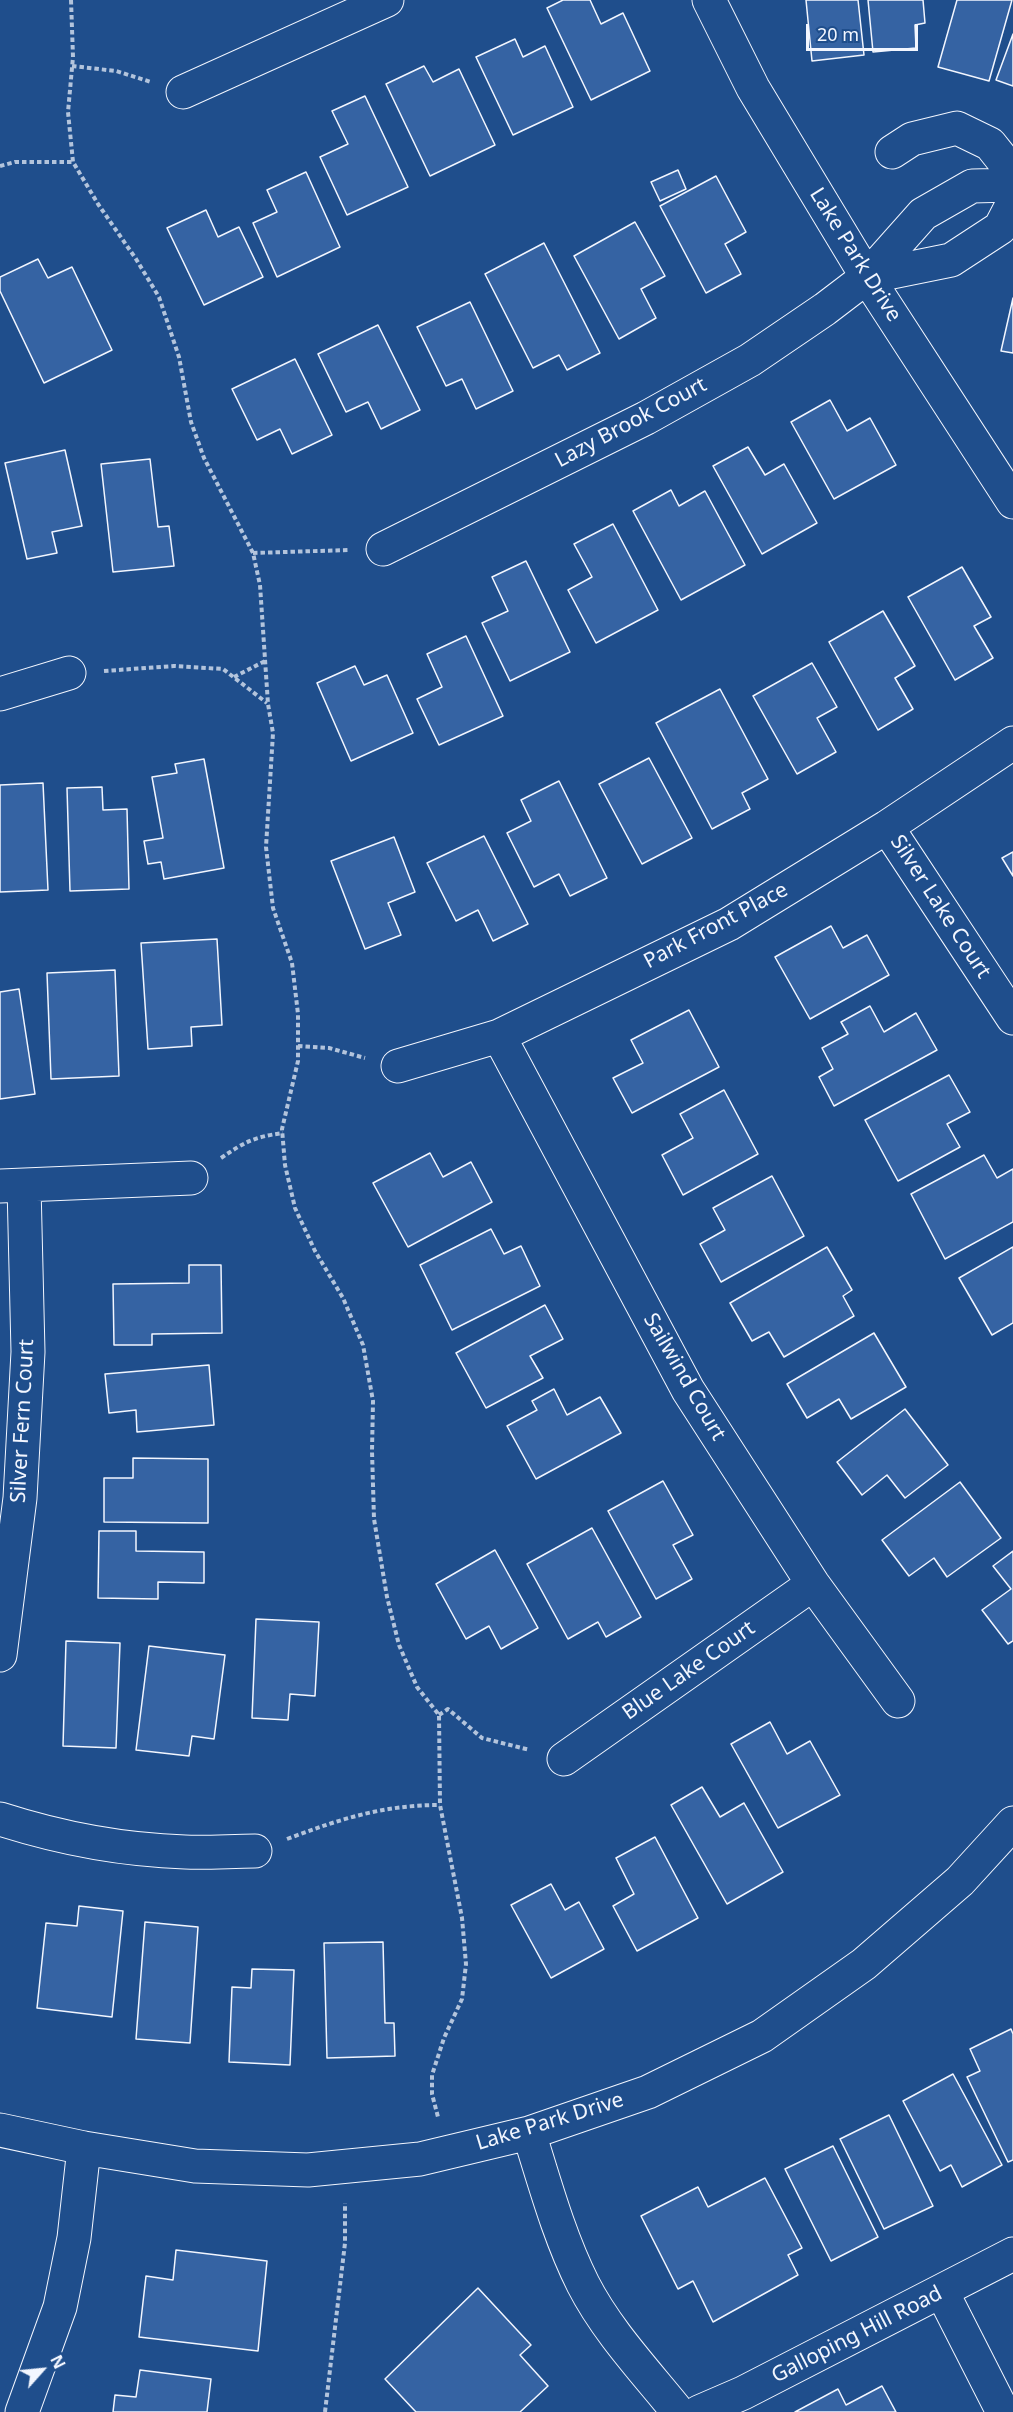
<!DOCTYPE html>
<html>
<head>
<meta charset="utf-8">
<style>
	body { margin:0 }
	#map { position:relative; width:1013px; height:2412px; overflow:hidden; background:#1f4e8c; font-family:"Noto Sans",sans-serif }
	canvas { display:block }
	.north { position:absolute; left:12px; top:2340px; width:60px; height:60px; -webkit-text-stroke:4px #1f4e8c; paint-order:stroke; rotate:63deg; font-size:16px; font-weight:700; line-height:24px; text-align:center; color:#f2f6ff }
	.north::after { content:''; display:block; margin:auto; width:21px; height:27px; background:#f2f6ff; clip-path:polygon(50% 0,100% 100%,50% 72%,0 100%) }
	.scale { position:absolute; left:806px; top:24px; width:112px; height:27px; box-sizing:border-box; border:3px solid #f2f6ff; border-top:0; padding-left:8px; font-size:18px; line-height:21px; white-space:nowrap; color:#f2f6ff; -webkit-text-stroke:4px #1f4e8c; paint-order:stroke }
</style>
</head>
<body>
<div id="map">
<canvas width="1013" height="2412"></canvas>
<div class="north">N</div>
<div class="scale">20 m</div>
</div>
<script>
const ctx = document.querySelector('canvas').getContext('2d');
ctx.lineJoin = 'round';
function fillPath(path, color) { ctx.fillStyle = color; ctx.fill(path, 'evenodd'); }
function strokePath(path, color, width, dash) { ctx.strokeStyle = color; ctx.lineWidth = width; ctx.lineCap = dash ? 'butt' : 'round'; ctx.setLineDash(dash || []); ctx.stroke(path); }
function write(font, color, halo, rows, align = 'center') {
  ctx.font = font + ' "Noto Sans",sans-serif'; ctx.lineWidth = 4.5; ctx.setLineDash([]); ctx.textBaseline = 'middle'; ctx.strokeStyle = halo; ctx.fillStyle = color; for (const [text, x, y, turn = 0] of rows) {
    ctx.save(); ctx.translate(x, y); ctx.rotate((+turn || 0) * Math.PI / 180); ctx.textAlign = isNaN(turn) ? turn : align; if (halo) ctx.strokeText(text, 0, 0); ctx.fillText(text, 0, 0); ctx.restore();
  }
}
const building = new Path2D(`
	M 563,0 L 590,0 L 601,24 L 623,13 L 650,71 L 591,100 L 547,8 Z
	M 806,0 L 858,0 L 864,55 L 812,61 Z
	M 868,0 L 923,0 L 925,23 L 915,25 L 916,48 L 873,52 Z
	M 957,0 L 1012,0 L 989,81 L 938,67 Z
	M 1013,34 L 1013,86 L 996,80 Z
	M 515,39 L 523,57 L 545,46 L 573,107 L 513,135 L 476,57 Z
	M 424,66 L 433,82 L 459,69 L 495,145 L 430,176 L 386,84 Z
	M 365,96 L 408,187 L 347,215 L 320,157 L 348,144 L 332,111 Z
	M 678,170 L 686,189 L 660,201 L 651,182 Z
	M 306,172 L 340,247 L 277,277 L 253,223 L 277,212 L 267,190 Z
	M 716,176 L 746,232 L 725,244 L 741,274 L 706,293 L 660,206 Z
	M 206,210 L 218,237 L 239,227 L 263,277 L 204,305 L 167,228 Z
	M 635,222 L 665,276 L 641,289 L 656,318 L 619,339 L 574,256 Z
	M 544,243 L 600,353 L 567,370 L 559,355 L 533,368 L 485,274 Z
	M 38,259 L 48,278 L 72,267 L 112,350 L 44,383 L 0,291 L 0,277 Z
	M 1013,298 L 1013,353 L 1001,351 Z
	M 470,302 L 513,391 L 476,409 L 462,379 L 446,386 L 417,327 Z
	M 378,325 L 420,410 L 381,429 L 368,402 L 346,412 L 318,354 Z
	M 295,359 L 332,435 L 292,454 L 280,429 L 257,440 L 232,389 Z
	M 830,400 L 847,431 L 870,418 L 896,465 L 834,499 L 791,422 Z
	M 748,447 L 765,475 L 784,464 L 817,523 L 762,554 L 713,466 Z
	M 65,450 L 82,526 L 52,532 L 57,553 L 27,559 L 5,463 Z
	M 150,459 L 158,527 L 169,526 L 174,566 L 113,572 L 101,464 Z
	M 671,490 L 679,506 L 705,491 L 745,565 L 681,600 L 633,511 Z
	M 613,524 L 658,610 L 596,643 L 568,590 L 592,577 L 574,544 Z
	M 526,561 L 570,652 L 510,681 L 482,623 L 508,611 L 492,577 Z
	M 962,567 L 991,617 L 974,626 L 993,658 L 955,680 L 908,597 Z
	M 883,611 L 915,666 L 895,678 L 913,709 L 878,730 L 829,642 Z
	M 466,636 L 503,716 L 439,745 L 417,699 L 442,687 L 427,654 Z
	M 812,663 L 837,707 L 817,718 L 836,752 L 797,774 L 753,696 Z
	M 355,666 L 364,685 L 387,675 L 413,733 L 351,761 L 317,683 Z
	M 720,689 L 768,779 L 742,793 L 750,809 L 712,829 L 656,723 Z
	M 649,758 L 692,838 L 642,864 L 599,784 Z
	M 204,759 L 224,868 L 164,879 L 161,862 L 148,864 L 144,841 L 163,838 L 152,777 L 177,773 L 175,764 Z
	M 559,781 L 607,878 L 570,896 L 559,874 L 534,887 L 507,833 L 531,821 L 521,800 Z
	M 43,783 L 48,890 L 0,892 L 0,785 Z
	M 102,787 L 103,810 L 127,809 L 129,889 L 70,891 L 67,788 Z
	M 484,836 L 528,924 L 493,941 L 478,910 L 456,921 L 427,863 Z
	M 394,837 L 415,892 L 388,903 L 401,935 L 365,949 L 331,861 Z
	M 1013,852 L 1013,876 L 1002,858 Z
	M 831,926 L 843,948 L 867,935 L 889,975 L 810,1019 L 775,957 Z
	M 217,939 L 222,1025 L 191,1027 L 192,1046 L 148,1049 L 141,943 Z
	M 115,970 L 119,1076 L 51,1079 L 47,973 Z
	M 19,989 L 35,1094 L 0,1099 L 0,992 Z
	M 870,1006 L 884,1032 L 916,1013 L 937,1050 L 834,1106 L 819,1077 L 833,1069 L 822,1048 L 848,1034 L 841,1022 Z
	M 689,1010 L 719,1067 L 632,1113 L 613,1078 L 643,1063 L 631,1040 Z
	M 949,1075 L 970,1112 L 947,1124 L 960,1147 L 898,1181 L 865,1120 Z
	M 724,1090 L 758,1154 L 683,1195 L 662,1155 L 693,1138 L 680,1114 Z
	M 430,1153 L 443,1177 L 471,1162 L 492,1202 L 408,1247 L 373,1183 Z
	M 984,1155 L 997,1178 L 1013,1169 L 1013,1222 L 945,1259 L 911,1194 Z
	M 772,1176 L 804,1236 L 721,1282 L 700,1244 L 725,1230 L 713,1208 Z
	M 491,1229 L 504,1254 L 521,1246 L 540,1286 L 452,1330 L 420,1265 Z
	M 827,1247 L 852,1290 L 843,1296 L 854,1316 L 784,1357 L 769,1332 L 752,1341 L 730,1303 Z
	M 1013,1247 L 1013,1323 L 992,1335 L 959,1278 Z
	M 189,1265 L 221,1265 L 222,1333 L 152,1334 L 152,1345 L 114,1345 L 113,1284 L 189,1283 Z
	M 545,1305 L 563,1339 L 530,1356 L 543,1378 L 486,1408 L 456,1353 Z
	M 874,1333 L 906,1387 L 851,1419 L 839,1399 L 807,1418 L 787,1384 Z
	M 209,1365 L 214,1425 L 137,1432 L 136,1410 L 109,1413 L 105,1374 Z
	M 554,1389 L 567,1415 L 600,1397 L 621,1433 L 536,1479 L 507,1426 L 537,1410 L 532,1401 Z
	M 905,1409 L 948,1465 L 905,1498 L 887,1475 L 862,1495 L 837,1462 Z
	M 133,1458 L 208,1459 L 208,1523 L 104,1522 L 104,1478 L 133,1478 Z
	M 663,1481 L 693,1535 L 673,1545 L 692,1579 L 656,1599 L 608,1511 Z
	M 960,1482 L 1001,1538 L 947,1577 L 934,1558 L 909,1576 L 882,1540 Z
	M 592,1528 L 641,1617 L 606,1637 L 598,1622 L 568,1639 L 527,1564 Z
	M 99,1531 L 136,1531 L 136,1551 L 204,1552 L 204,1583 L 158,1582 L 158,1599 L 98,1598 Z
	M 495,1550 L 538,1628 L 501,1649 L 489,1626 L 466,1639 L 436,1584 Z
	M 1013,1551 L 1013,1641 L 1008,1644 L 982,1610 L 1011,1589 L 993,1566 Z
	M 256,1619 L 319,1622 L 315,1696 L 290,1694 L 288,1720 L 252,1718 Z
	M 66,1641 L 120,1643 L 116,1748 L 63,1746 Z
	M 149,1646 L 225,1655 L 214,1739 L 192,1736 L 189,1756 L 136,1750 Z
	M 770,1722 L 787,1754 L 810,1741 L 840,1795 L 778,1828 L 731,1744 Z
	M 702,1787 L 720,1817 L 744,1803 L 783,1872 L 727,1904 L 671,1805 Z
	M 655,1837 L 698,1918 L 637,1951 L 613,1906 L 634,1894 L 616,1858 Z
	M 551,1884 L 565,1910 L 579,1902 L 604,1949 L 551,1978 L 511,1905 Z
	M 79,1906 L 123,1911 L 112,2017 L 37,2008 L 46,1923 L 77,1926 Z
	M 145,1922 L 198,1927 L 190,2043 L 136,2039 Z
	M 383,1942 L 385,2023 L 394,2023 L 395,2056 L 327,2058 L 324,1943 Z
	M 252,1969 L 294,1970 L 290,2065 L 229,2062 L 232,1987 L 251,1988 Z
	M 1011,2029 L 1013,2034 L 1013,2160 L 1008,2162 L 967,2077 L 980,2071 L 970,2049 Z
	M 953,2074 L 1002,2165 L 962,2187 L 951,2165 L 940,2171 L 903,2101 Z
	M 889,2115 L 933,2206 L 884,2229 L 840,2139 Z
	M 833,2146 L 878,2237 L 831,2261 L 785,2169 Z
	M 765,2178 L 802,2248 L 788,2255 L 798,2275 L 713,2322 L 693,2281 L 678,2289 L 641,2216 L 698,2187 L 708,2207 Z
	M 176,2250 L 267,2261 L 258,2351 L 139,2337 L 146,2276 L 173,2280 Z
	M 478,2288 L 531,2345 L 520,2355 L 548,2386 L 520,2412 L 416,2412 L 385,2379 Z
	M 140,2370 L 211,2379 L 207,2412 L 113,2412 L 115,2395 L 136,2397 Z
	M 882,2386 L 896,2412 L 795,2412 L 838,2389 L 846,2405 Z`);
const path = new Path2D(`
	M 71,0 L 73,57 L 68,112 L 73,162 L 98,204 L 136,259 L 159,297 L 179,357 L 191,422 L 204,458 L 253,553 L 260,585 L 268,704 L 273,733 L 266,847 L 273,908 L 292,963 L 298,1014 L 298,1061 L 282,1129 L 285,1165 L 295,1208 L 315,1251 L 343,1298 L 363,1345 L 373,1401 L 372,1451 L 374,1519 L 387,1597 L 399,1645 L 417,1687 L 439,1715 L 440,1805 L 462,1918 L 466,1964 L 462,1999 L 444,2038 L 432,2075 L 432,2094 L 438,2117
	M 72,66 L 116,71 L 151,82
	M 0,166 L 15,162 L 73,162
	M 253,553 L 349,550
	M 104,671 L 174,666 L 223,669 L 267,703
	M 234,677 L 265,661
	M 298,1046 L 329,1048 L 365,1058
	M 221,1158 C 245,1142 253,1137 283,1133
	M 439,1715 L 448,1709 L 482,1738 L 530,1750
	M 287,1839 C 340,1819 383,1805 440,1805
	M 325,2412 L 345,2243 L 345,2203`);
const minor = new Path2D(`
	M 709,0 L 753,88 L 867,277 L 1013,502
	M 183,92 L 387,0
	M 892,152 L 912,139 L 957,128 L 990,144 L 1013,173
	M 867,277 L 951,260 L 1000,228 L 1013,203
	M 383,549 L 646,418 L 750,360 L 825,309 L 867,277 L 923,214 L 972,186 L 1013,185
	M 0,694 L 69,673
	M 887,827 L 1013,1018
	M 499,1036 L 688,1390 L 813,1584 L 898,1701
	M 398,1066 L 499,1036 L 729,924 L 887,827 L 1013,743
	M 0,1186 L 191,1178
	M 0,1655 L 20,1498 L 28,1352 L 24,1186
	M 564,1759 L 813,1584
	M 0,1819 C 59,1838 123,1850 185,1852 C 208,1853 232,1851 255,1851
	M 0,2130 L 84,2148 L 195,2166 L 308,2170 L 420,2159 L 529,2133 L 648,2092 L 762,2036 L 864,1964 L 960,1881 L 1013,1823
	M 529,2133 C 545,2184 559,2236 583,2284 C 607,2331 645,2371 678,2412
	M 942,2292 L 1003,2412
	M 22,2412 L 60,2307 L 74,2238 L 84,2148
	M 699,2412 L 743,2393 L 1013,2254`);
const streetNames = [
	["Lake Park Drive",855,255,58],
	["Lazy Brook Court",631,423,-28],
	["Silver Lake Court",940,907,57],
	["Park Front Place",716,926,-28],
	["Sailwind Court",684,1377,60],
	["Silver Fern Court",23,1421,-87],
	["Blue Lake Court",689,1671,-35],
	["Lake Park Drive",550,2122,-17],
	["Galloping Hill Road",857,2335,-27]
];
fillPath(building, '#3563a3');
strokePath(building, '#f2f6ff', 1.5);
strokePath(minor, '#f2f6ff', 35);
strokePath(path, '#b3c4dc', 4, [4.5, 3]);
strokePath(minor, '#1f4e8c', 33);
write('21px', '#f2f6ff', '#1f4e8c', streetNames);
</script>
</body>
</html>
